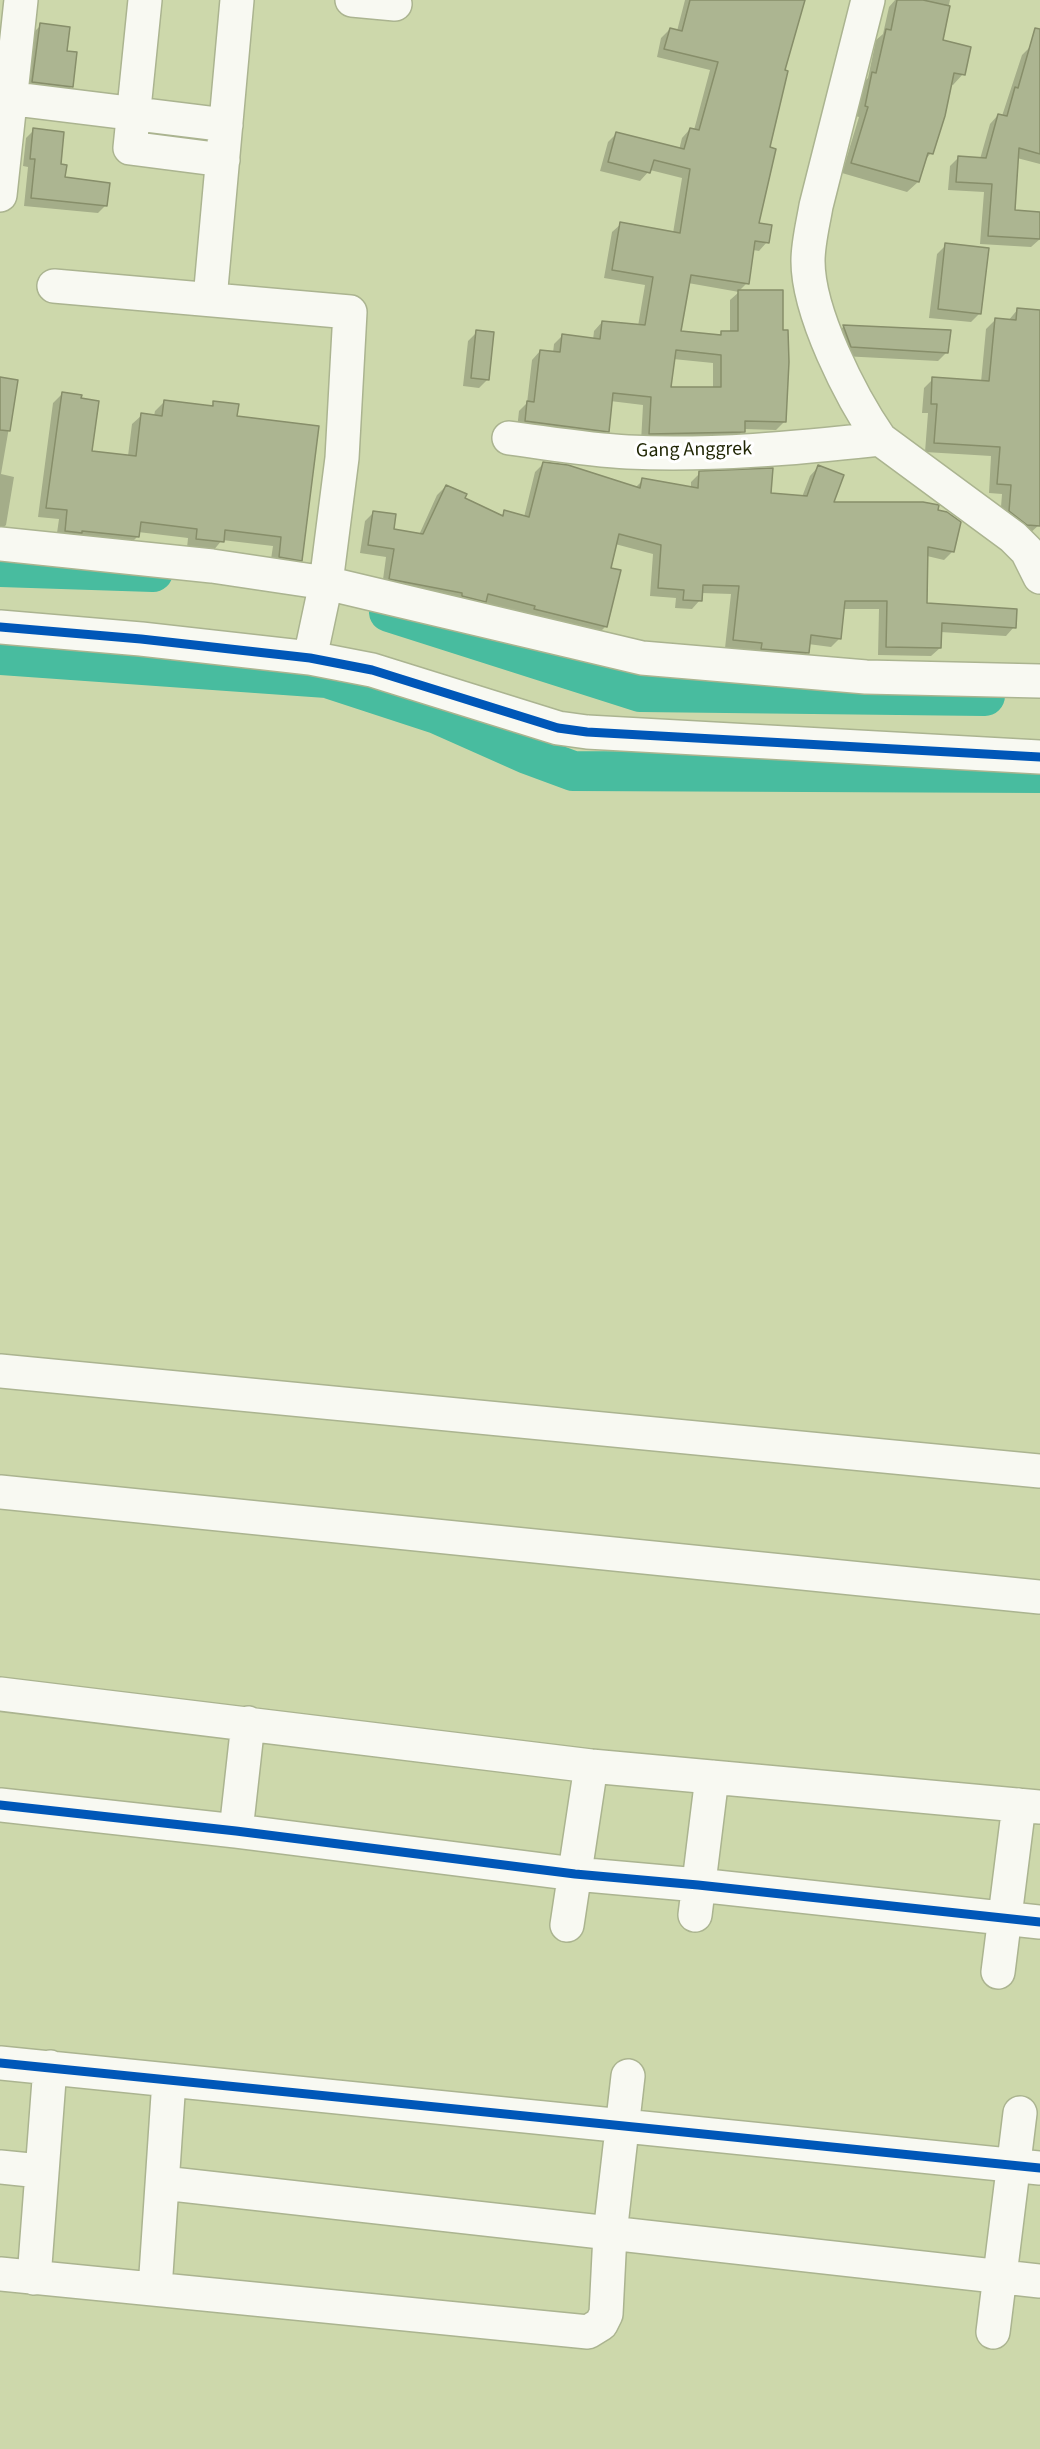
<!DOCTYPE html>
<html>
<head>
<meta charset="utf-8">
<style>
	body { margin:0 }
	canvas { display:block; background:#cdd8ab }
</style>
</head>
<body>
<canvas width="1040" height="2449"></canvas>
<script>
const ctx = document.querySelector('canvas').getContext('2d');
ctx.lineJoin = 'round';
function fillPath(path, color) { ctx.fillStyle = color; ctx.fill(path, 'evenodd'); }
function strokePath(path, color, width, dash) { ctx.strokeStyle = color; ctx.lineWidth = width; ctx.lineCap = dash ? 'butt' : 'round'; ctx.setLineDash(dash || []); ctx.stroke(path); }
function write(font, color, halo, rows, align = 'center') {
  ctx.font = font + ' "Source Sans 3",sans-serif'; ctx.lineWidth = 6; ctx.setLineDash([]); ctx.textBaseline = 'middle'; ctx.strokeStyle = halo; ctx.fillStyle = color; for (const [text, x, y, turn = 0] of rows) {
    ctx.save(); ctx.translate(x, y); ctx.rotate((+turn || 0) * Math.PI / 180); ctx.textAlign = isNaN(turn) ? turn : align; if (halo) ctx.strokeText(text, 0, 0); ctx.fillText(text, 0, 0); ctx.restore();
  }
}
const shadow = new Path2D(`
	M 685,0 L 799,0 L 768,148 L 757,224 L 767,242 L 759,251 L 753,250 L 747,283 L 739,291 L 785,421 L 776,430 L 744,429 L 735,440 L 641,442 L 643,405 L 610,401 L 607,431 L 599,440 L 517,429 L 519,411 L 527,403 L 532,360 L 540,351 L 553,353 L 554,344 L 562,336 L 593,340 L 594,331 L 602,322 L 638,326 L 645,285 L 604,278 L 612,232 L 621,224 L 673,233 L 682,178 L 650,170 L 640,181 L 600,171 L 608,142 L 616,134 L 679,150 L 682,138 L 690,129 L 694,130 L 710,70 L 657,57 L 661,38 L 670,29 L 677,31 ZM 688,283 L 739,292 L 730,300 L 730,332 L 722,332 L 718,336 L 680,332 ZM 673,359 L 713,363 L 713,388 L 670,388 Z
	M 895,0 L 950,0 L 941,41 L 963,74 L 953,85 L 949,84 L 931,153 L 924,161 L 918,182 L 907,192 L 842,173 L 859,117 L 855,116 L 862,84 L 868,78 L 876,40 L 883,34 L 889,7 Z
	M 41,25 L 65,52 L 72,86 L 63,95 L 24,90 L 32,34 Z
	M 1031,46 L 1040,48 L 1040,164 L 1017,158 L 1014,211 L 1040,213 L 1040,239 L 1031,247 L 980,244 L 984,192 L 948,190 L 950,166 L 958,158 L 980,159 L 990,124 L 998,115 L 1002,116 L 1022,55 Z
	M 34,130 L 59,165 L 64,178 L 106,205 L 98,213 L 24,206 L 28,167 L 23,166 L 26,138 Z
	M 946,245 L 980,313 L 971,322 L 929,318 L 937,254 Z
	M 1018,309 L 1040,311 L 1040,510 L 1039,525 L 1029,534 L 1000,520 L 1002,494 L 989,493 L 991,456 L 925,452 L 928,413 L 922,413 L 924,388 L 933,379 L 981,382 L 986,329 L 995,320 L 1008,321 Z
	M 844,326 L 947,352 L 938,361 L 842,356 L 835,335 Z
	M 477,332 L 488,379 L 479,388 L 463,386 L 468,341 Z
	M 0,378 L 17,381 L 1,474 L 14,477 L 6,525 L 0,531 Z
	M 62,394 L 91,452 L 128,456 L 132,424 L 142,415 L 154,416 L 155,411 L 164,402 L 210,407 L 214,403 L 236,417 L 301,560 L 291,569 L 270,566 L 273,546 L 222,540 L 213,551 L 187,548 L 188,538 L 138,532 L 137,537 L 128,546 L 56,540 L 59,519 L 38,517 L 53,403 Z
	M 544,463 L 635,488 L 643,480 L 691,488 L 691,482 L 700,473 L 770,495 L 802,497 L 810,476 L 818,467 L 832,504 L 936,511 L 953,551 L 944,560 L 927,556 L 925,604 L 1014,627 L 1006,636 L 940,632 L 940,648 L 931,656 L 878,655 L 879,609 L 843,609 L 840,638 L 831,647 L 808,644 L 807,653 L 799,661 L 754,657 L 754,651 L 725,648 L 731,594 L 701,593 L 700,600 L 692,609 L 675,608 L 676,598 L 650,596 L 653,554 L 615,544 L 609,569 L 606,626 L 597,635 L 483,603 L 477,610 L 382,587 L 386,557 L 360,553 L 365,521 L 374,512 L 392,530 L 419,535 L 437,495 L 446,486 L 463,499 L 501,516 L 505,512 L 524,517 L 535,472 Z`);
const river = new Path2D(`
	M 0,567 L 153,572
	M 389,612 L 640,692 L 985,696
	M 0,655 L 327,678 L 437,714 L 527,754 L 573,771 L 1040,773`);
const building = new Path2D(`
	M 690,0 L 805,0 L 785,70 L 788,71 L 770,147 L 776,149 L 759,223 L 772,225 L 769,243 L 755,241 L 749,284 L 691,275 L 681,331 L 721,335 L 721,331 L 738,331 L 738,290 L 783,290 L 783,330 L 788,330 L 789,362 L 786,422 L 745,421 L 745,432 L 649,434 L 651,397 L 613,393 L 609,432 L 525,421 L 527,401 L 534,402 L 540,350 L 560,352 L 562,334 L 600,339 L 602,321 L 645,325 L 653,277 L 612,270 L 620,222 L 680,233 L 690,169 L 654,160 L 650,173 L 608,162 L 616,132 L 684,149 L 690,128 L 699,130 L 718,62 L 664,49 L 670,28 L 682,31 ZM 676,350 L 721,355 L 721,387 L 671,387 Z
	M 897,0 L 923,0 L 950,6 L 943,40 L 971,47 L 965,75 L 954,73 L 945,116 L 933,154 L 928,153 L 919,182 L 851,163 L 868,107 L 865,106 L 872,72 L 876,73 L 886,29 L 891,30 Z
	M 40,23 L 70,27 L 67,51 L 77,52 L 73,87 L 32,82 Z
	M 1035,28 L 1040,29 L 1040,154 L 1019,148 L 1015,210 L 1040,212 L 1040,239 L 988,236 L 992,184 L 956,182 L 958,156 L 986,158 L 998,114 L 1007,116 L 1015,87 L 1018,88 Z
	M 33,128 L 64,132 L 61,164 L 67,165 L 65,177 L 110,183 L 107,206 L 31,198 L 35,159 L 30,159 Z
	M 945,243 L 989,248 L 981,314 L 938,309 Z
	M 1017,308 L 1040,310 L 1040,526 L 1027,525 L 1009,511 L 1011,485 L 997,484 L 1000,447 L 934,443 L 937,404 L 931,404 L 932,377 L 989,381 L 995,318 L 1016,320 Z
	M 843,325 L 951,330 L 948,353 L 851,347 Z
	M 476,330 L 494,332 L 489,380 L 471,378 Z
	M 0,377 L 18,380 L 10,431 L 0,430 Z
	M 62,392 L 82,395 L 81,398 L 99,401 L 92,451 L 136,456 L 141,413 L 162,416 L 164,400 L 213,406 L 213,401 L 239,404 L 237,416 L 319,426 L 302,561 L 279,557 L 281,537 L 225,530 L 224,542 L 196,539 L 197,529 L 141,522 L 139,537 L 82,531 L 82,533 L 65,531 L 67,510 L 46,508 Z
	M 543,462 L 568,465 L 640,488 L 642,478 L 698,488 L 699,471 L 773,468 L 771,493 L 807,496 L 818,465 L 844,475 L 834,502 L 923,502 L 939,505 L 938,510 L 947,512 L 961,522 L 954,552 L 928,547 L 927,603 L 1017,609 L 1016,628 L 942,623 L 941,648 L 886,647 L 887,601 L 845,601 L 841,639 L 811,635 L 809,653 L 761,649 L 762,643 L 733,640 L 739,586 L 703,585 L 702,601 L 683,600 L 684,590 L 658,588 L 661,545 L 619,534 L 611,568 L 621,570 L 607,627 L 534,609 L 535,606 L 488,594 L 486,602 L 462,596 L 462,593 L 389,579 L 394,549 L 368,545 L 373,511 L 396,514 L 394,529 L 423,534 L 446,485 L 467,494 L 465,498 L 503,516 L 504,510 L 529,517 Z`);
const minor = new Path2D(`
	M 145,0 L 130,148 L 223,160
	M 352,0 L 395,4
	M 868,0 L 816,206 C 813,224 808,243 808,261 C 808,313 851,397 880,439 L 1013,537 L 1027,551 L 1040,577
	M 0,97 L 226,125
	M 0,195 L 21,0
	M 54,286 L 350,312 L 342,458 L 326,583 L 310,658
	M 210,299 L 237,0
	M 509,438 C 548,443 588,450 628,452 C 711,456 797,448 880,439
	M 0,544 L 212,566 L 326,583 L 642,658 L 866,677 L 1040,681
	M 0,627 L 141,639 L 310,658 L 372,670 L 558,728 L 587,732 L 1040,757
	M 0,1371 L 1040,1471
	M 0,1492 L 1040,1597
	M 0,1694 L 591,1766 L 1040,1807
	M 0,1805 L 236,1831 L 575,1874 L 698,1885 L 1040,1922
	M 236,1831 L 248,1723
	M 695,1915 L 712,1777
	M 567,1925 L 591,1766
	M 998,1972 L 1019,1805
	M 0,2063 L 1040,2168
	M 0,2167 L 40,2171
	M 163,2183 L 1040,2281
	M 0,2274 L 588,2332 L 601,2324 L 606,2314 L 610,2234 L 628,2076
	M 34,2278 L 50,2067
	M 155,2289 L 169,2080
	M 993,2332 L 1020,2113`);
const cycleway = new Path2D(`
	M 0,627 L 141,639 L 310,658 L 372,670 L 558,728 L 587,732 L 1040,757
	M 0,1805 L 236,1831 L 575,1874 L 698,1885 L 1040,1922
	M 0,2063 L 1040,2168`);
const streetNames = [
	["Gang Anggrek",694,451,-1]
];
fillPath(shadow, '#0003');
strokePath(river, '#48bc9f', 40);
fillPath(building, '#acb591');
strokePath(building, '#878e6a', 1.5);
strokePath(minor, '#abb490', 36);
strokePath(minor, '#f8f9f2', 33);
strokePath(cycleway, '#0057b8', 9);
write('20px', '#1f2503', '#fff', streetNames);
</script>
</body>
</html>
